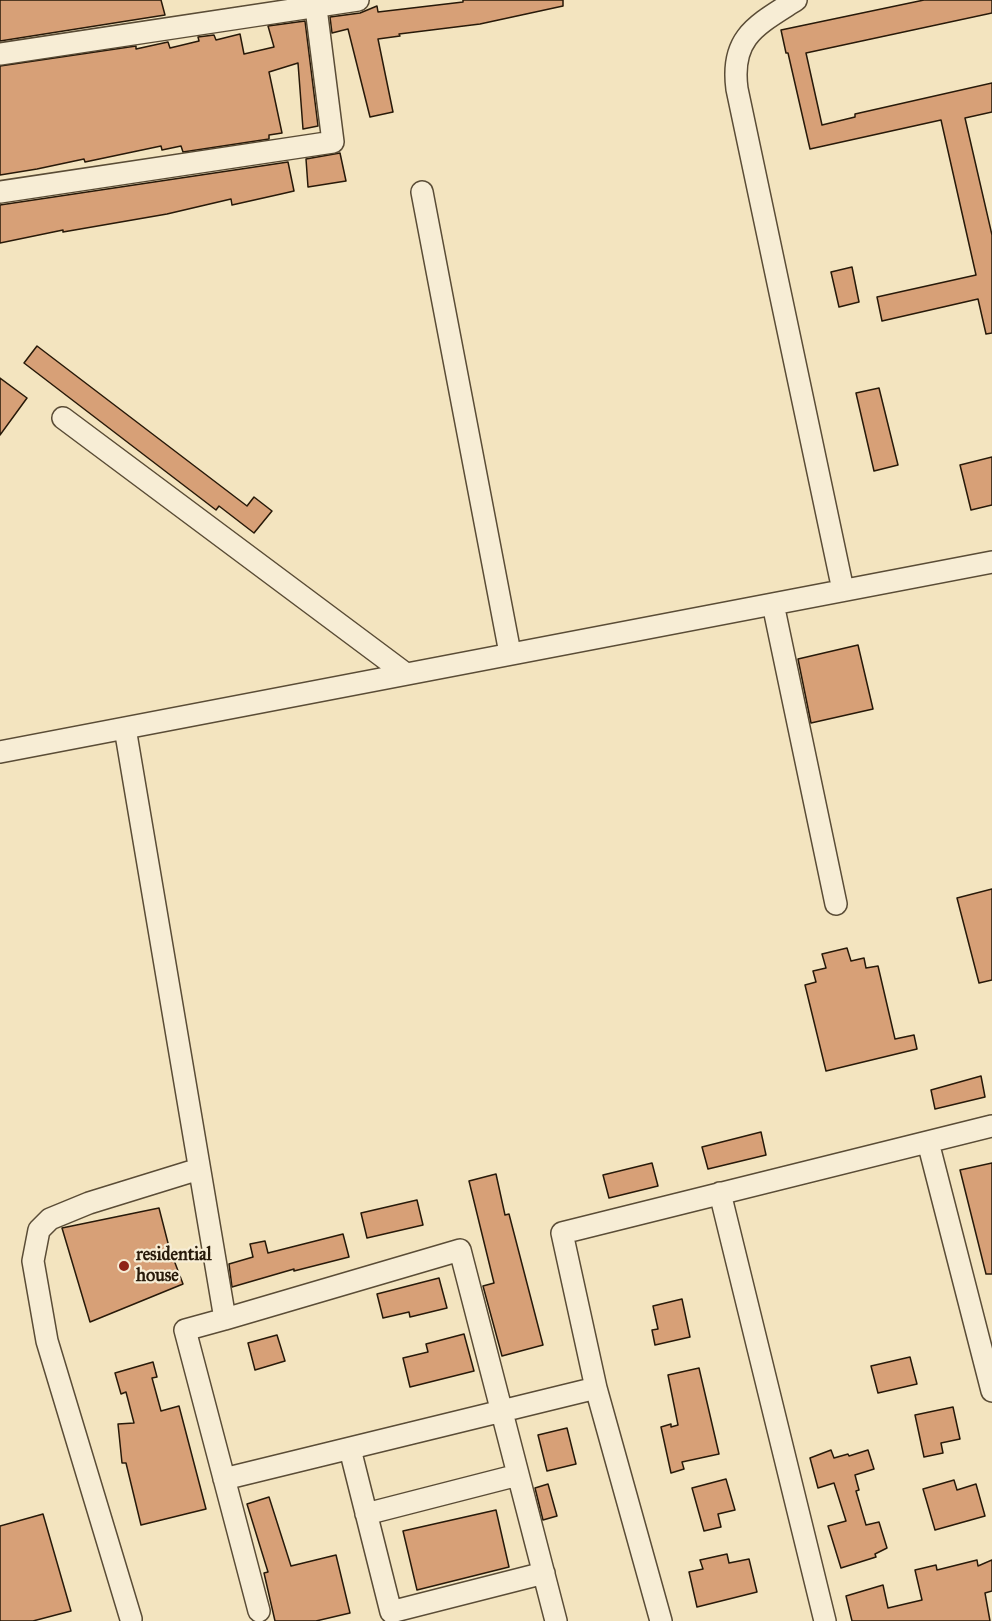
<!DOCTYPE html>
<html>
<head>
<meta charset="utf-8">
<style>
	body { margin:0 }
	canvas { display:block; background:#f3e4bf }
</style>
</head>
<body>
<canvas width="992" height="1621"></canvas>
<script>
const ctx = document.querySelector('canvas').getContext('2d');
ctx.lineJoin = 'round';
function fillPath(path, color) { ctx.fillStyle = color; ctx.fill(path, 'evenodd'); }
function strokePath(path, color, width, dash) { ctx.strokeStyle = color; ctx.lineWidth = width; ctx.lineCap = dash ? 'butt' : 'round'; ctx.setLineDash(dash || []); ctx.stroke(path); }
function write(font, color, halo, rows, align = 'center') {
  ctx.font = font + ' "IM FELL Great Primer",serif'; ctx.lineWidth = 4.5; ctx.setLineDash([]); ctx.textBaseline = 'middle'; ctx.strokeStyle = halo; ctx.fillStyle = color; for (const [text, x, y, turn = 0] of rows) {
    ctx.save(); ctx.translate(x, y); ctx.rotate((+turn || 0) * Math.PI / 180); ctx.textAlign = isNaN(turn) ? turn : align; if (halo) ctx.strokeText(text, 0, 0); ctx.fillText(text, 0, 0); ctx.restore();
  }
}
const building = new Path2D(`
	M 0,0 L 161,0 L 165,15 L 0,41 Z
	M 463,0 L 563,0 L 563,6 L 480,24 L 399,34 L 400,36 L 378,39 L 393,112 L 370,117 L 348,29 L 332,33 L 330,17 L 360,13 L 377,6 L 378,12 L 463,2 Z
	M 924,0 L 992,0 L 992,13 L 806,53 L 822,125 L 855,117 L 855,114 L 992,83 L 992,112 L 965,118 L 992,235 L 992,333 L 986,334 L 978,299 L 882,321 L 877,297 L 976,275 L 941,120 L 810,149 L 788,53 L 786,53 L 781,30 Z
	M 305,21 L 318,126 L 303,129 L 298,63 L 269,72 L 282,133 L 269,135 L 269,139 L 183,152 L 181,146 L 162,150 L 161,146 L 85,162 L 84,159 L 37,169 L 0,175 L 0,66 L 136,46 L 136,49 L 168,42 L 170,48 L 199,41 L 198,37 L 214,35 L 216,40 L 240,34 L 244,54 L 274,47 L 268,26 Z
	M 340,153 L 346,181 L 308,187 L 306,159 Z
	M 288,162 L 294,191 L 281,194 L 232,205 L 231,199 L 167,214 L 63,232 L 63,230 L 0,243 L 0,205 Z
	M 852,267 L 859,302 L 839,307 L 831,272 Z
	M 37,346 L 247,506 L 254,497 L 272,511 L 254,533 L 219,506 L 216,510 L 24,363 Z
	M 0,378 L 27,398 L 0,435 Z
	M 879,388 L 898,465 L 874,471 L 856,393 Z
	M 992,457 L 992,505 L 971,510 L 960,465 Z
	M 858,645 L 873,709 L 811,723 L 798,659 Z
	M 992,889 L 992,980 L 979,983 L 957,898 Z
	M 847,948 L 851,961 L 864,958 L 866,968 L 878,966 L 895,1039 L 914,1035 L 917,1049 L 826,1071 L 805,985 L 816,982 L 813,971 L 826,968 L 822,954 Z
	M 981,1076 L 985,1097 L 935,1109 L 931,1090 Z
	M 761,1132 L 766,1155 L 708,1169 L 702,1147 Z
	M 652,1163 L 658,1186 L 609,1198 L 603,1175 Z
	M 992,1163 L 992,1274 L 986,1274 L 960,1170 Z
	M 496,1174 L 505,1215 L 509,1214 L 543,1345 L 502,1356 L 483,1286 L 494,1283 L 469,1181 Z
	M 417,1200 L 423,1225 L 367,1238 L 361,1213 Z
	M 159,1208 L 169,1247 L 183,1284 L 90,1322 L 62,1228 Z
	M 343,1234 L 349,1257 L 294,1271 L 294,1269 L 232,1287 L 229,1264 L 253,1257 L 250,1244 L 265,1241 L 268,1253 Z
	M 439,1278 L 447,1308 L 410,1317 L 409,1312 L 383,1318 L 377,1294 Z
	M 682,1299 L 690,1337 L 655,1345 L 652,1330 L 658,1329 L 653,1306 Z
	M 464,1334 L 474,1371 L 410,1387 L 403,1358 L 428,1352 L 426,1344 Z
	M 277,1335 L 285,1361 L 255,1370 L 248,1343 Z
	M 910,1357 L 917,1384 L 878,1393 L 871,1366 Z
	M 153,1362 L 157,1377 L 152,1378 L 161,1411 L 179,1406 L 206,1509 L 141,1525 L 126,1463 L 122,1463 L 118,1424 L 134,1423 L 126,1392 L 121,1394 L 115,1373 Z
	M 699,1368 L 719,1454 L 682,1462 L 684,1469 L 671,1473 L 661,1427 L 671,1424 L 671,1427 L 678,1425 L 668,1375 Z
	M 953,1407 L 960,1439 L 941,1443 L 943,1453 L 924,1457 L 915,1415 Z
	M 567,1428 L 576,1464 L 547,1471 L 538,1435 Z
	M 831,1450 L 834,1458 L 848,1454 L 849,1456 L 868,1450 L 874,1469 L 855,1475 L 859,1490 L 856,1491 L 866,1525 L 879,1522 L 887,1548 L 875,1554 L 876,1557 L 841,1568 L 828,1526 L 846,1521 L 834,1483 L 818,1488 L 810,1458 Z
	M 726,1479 L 735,1510 L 718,1514 L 721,1527 L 704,1531 L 692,1488 Z
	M 954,1480 L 957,1490 L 976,1484 L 985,1516 L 935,1530 L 923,1489 Z
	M 548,1484 L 557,1516 L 543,1520 L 535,1488 Z
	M 269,1497 L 291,1566 L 336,1555 L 350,1613 L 316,1621 L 275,1621 L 264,1573 L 268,1572 L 247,1504 Z
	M 496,1510 L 509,1567 L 417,1590 L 403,1531 Z
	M 43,1514 L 71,1611 L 33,1621 L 0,1621 L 0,1526 Z
	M 727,1554 L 729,1563 L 749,1559 L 757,1592 L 697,1607 L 689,1572 L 703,1569 L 700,1560 Z
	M 977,1560 L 978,1566 L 992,1560 L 992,1591 L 985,1593 L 990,1621 L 852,1621 L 846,1596 L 883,1585 L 888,1608 L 922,1600 L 915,1570 L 936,1565 L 937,1570 Z`);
const street = new Path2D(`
	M 796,0 C 757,25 730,37 737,89 L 843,590
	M 0,54 L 358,0
	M 0,192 L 333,142 L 316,8
	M 422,192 L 510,653
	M 63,418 L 406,674
	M 773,604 L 836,904
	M 125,728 L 225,1319 L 460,1250 L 556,1621
	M 0,752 L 992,562
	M 928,1142 L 992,1391
	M 720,1193 L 825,1621
	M 225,1319 L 185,1330 L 259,1611
	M 596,1388 L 661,1621
	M 350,1449 L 391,1612 L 544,1573
	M 224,1479 L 596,1388 L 562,1233 L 992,1126
	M 366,1514 L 518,1475
	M 131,1619 L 47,1341 L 33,1261 L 39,1230 L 50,1219 L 89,1203 L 199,1169`);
const markers = [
	[124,1266,6,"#8f2418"]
];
const poiNames = [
	["residential",136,1256],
	["house",136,1277]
];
fillPath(building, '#d7a077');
strokePath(building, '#271909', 1.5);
strokePath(street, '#5a4c36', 24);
strokePath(street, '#f7edd5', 21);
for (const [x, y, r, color] of markers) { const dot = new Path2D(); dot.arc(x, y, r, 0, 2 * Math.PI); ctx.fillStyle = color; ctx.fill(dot); strokePath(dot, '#f7edd5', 2); }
write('bold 18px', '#271909', '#f7edd5', poiNames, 'left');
</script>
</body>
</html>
